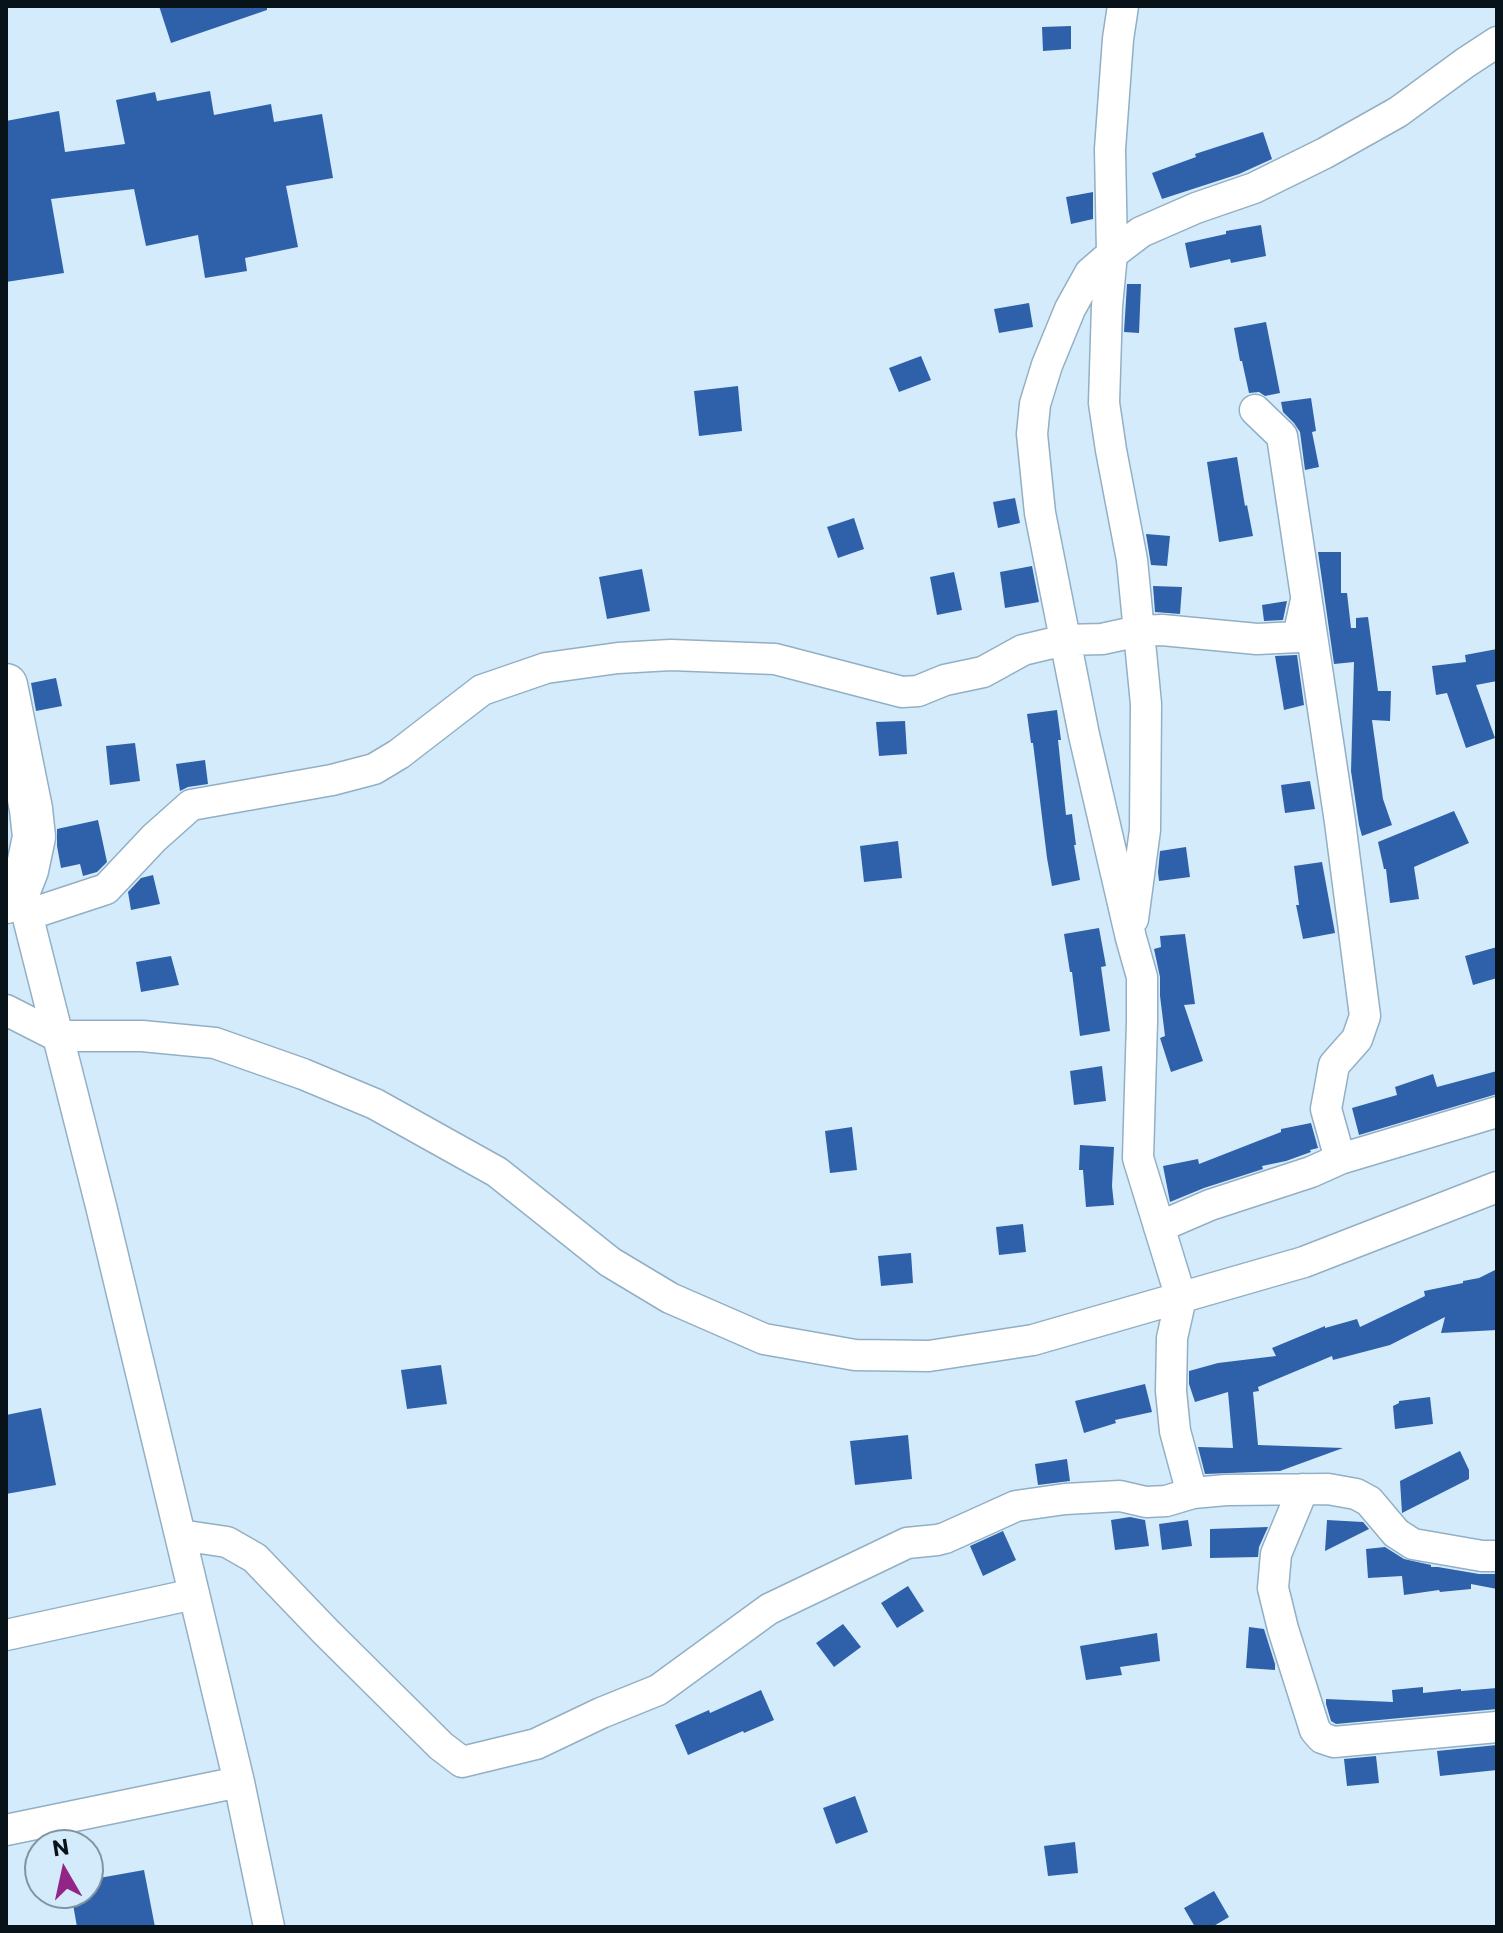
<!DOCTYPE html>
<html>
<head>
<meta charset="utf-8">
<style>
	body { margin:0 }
	#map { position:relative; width:1503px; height:1933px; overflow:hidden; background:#d4ebfc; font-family:Commissioner,sans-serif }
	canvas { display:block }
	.frame { position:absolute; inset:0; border:8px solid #081219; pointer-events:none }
	.north { position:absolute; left:24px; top:1829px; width:80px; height:80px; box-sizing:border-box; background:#d4ebfc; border:2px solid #8294a1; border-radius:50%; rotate:351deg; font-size:22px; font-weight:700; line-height:32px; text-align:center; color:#081219 }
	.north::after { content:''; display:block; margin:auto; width:28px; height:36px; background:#932587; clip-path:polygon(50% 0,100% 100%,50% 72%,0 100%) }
</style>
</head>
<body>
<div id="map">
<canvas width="1503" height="1933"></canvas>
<div class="frame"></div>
<div class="north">N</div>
</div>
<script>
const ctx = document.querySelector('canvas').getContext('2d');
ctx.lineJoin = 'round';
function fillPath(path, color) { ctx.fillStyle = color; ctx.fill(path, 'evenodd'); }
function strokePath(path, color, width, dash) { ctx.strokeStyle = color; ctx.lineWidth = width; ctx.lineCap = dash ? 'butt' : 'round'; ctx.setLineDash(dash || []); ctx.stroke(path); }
const building = new Path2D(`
	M 159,6 L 267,6 L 267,10 L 171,43 Z
	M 1071,26 L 1071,49 L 1043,51 L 1042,27 Z
	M 210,91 L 214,115 L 271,104 L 274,122 L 322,114 L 333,178 L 286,186 L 298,247 L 245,258 L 247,271 L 205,278 L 198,235 L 146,246 L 134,189 L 51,199 L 64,273 L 6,282 L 6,121 L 59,111 L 65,152 L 125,144 L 116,100 L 155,92 L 157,101 Z
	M 1263,132 L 1272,159 L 1239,174 L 1162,199 L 1152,173 L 1196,157 L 1195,154 Z
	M 1093,192 L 1093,219 L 1071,224 L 1066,197 Z
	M 1261,225 L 1266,256 L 1231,263 L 1230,259 L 1190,268 L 1185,243 L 1226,234 L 1226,231 Z
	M 1127,284 L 1141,284 L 1139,333 L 1124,332 Z
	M 1029,303 L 1033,327 L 999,333 L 994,309 Z
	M 1266,322 L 1280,393 L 1265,396 L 1259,392 L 1249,393 L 1242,361 L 1240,361 L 1234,328 Z
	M 921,356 L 931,380 L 899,392 L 889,368 Z
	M 738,386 L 742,431 L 699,436 L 694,391 Z
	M 1311,398 L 1316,431 L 1312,432 L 1319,467 L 1305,470 L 1300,432 L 1294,423 L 1283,412 L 1281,402 Z
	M 1237,457 L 1245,506 L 1247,505 L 1253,536 L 1219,542 L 1207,462 Z
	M 1015,498 L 1020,523 L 998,528 L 993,502 Z
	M 854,518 L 864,549 L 838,558 L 827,527 Z
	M 1146,534 L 1170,536 L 1167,566 L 1151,565 Z
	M 1318,552 L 1341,552 L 1341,593 L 1347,593 L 1351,628 L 1356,628 L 1356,618 L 1368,617 L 1378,691 L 1391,691 L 1390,721 L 1372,720 L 1383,799 L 1392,825 L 1362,836 L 1359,825 L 1351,771 L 1354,662 L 1334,664 Z
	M 1032,566 L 1039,602 L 1005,608 L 1000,572 Z
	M 642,569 L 650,611 L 607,619 L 599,577 Z
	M 954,572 L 962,610 L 937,615 L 930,577 Z
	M 1153,586 L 1182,587 L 1180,614 L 1155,612 Z
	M 1287,601 L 1283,620 L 1264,621 L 1262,605 Z
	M 1497,649 L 1497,681 L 1476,685 L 1495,738 L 1466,748 L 1447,693 L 1436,695 L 1432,666 L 1466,662 L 1465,655 Z
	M 1297,655 L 1304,705 L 1284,710 L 1275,656 Z
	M 56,678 L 62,706 L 36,711 L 31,683 Z
	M 1057,710 L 1061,740 L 1058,740 L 1066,815 L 1072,814 L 1076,845 L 1074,845 L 1080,880 L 1052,886 L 1047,858 L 1033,743 L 1031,743 L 1027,714 Z
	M 905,721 L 907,754 L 879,756 L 876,722 Z
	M 135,743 L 140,781 L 110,785 L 106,746 Z
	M 205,760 L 208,784 L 188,787 L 180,791 L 176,764 Z
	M 1310,781 L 1315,809 L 1285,813 L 1281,785 Z
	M 1454,811 L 1469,843 L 1414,867 L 1419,899 L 1390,903 L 1386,869 L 1384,869 L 1378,842 Z
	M 98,820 L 107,862 L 97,872 L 83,876 L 80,864 L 61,868 L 57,846 L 57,829 Z
	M 898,841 L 902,878 L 864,882 L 860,846 Z
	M 1186,847 L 1190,877 L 1159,881 L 1158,872 L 1160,851 Z
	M 1322,862 L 1335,933 L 1303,939 L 1296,905 L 1299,905 L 1294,866 Z
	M 153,875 L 160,904 L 131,910 L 128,892 L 141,878 Z
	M 1099,928 L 1106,966 L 1101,967 L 1110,1031 L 1080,1036 L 1072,972 L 1070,972 L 1064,934 Z
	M 1185,934 L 1195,1004 L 1184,1005 L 1203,1061 L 1171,1072 L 1160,1038 L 1165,1036 L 1160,996 L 1160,977 L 1154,949 L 1161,947 L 1160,936 Z
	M 1497,947 L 1497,978 L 1473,985 L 1465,956 Z
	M 171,956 L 179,985 L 141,992 L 136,962 Z
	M 1102,1066 L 1106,1101 L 1074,1105 L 1070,1071 Z
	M 1497,1071 L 1497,1094 L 1359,1135 L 1352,1108 L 1397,1095 L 1395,1087 L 1433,1074 L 1437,1087 Z
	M 1311,1123 L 1318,1148 L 1310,1150 L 1311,1152 L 1286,1161 L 1262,1166 L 1263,1169 L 1204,1188 L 1170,1202 L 1163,1166 L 1198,1159 L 1199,1164 L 1281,1132 L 1281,1129 Z
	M 852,1127 L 857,1170 L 830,1173 L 825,1131 Z
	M 1080,1145 L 1114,1147 L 1112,1186 L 1114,1205 L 1086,1207 L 1083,1170 L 1079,1170 Z
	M 1023,1224 L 1026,1252 L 999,1255 L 996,1227 Z
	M 911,1253 L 913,1283 L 881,1286 L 878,1256 Z
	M 1497,1269 L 1497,1330 L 1441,1333 L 1445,1317 L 1390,1345 L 1333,1360 L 1332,1356 L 1258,1387 L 1259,1391 L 1253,1392 L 1258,1445 L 1343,1448 L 1280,1471 L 1205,1474 L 1198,1447 L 1233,1448 L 1228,1392 L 1195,1402 L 1189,1384 L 1189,1371 L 1218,1363 L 1276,1356 L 1272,1348 L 1325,1326 L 1325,1328 L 1357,1319 L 1360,1327 L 1425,1296 L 1424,1291 L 1463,1283 L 1463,1281 L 1479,1278 Z
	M 441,1365 L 447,1404 L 407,1409 L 401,1370 Z
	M 1145,1384 L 1152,1412 L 1115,1420 L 1116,1423 L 1084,1433 L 1075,1401 Z
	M 1430,1397 L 1433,1424 L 1395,1429 L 1393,1406 L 1399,1403 L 1399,1401 Z
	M 41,1408 L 56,1485 L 6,1494 L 6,1415 Z
	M 908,1435 L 912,1479 L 855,1485 L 850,1441 Z
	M 1460,1451 L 1469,1470 L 1469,1479 L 1402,1513 L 1400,1481 Z
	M 1067,1459 L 1070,1481 L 1038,1485 L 1035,1464 Z
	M 1130,1517 L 1145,1520 L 1149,1546 L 1115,1550 L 1111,1520 Z
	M 1188,1520 L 1192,1546 L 1162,1550 L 1159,1524 Z
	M 1327,1520 L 1363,1522 L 1369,1529 L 1325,1551 Z
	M 1268,1527 L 1259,1547 L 1258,1557 L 1210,1558 L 1210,1529 Z
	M 1003,1531 L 1016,1560 L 983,1576 L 970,1546 Z
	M 1385,1547 L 1404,1559 L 1431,1565 L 1431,1567 L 1438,1567 L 1479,1574 L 1497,1574 L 1497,1589 L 1471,1584 L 1471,1589 L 1440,1592 L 1439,1590 L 1404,1595 L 1402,1576 L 1368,1578 L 1366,1549 Z
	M 908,1586 L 924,1611 L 897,1628 L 881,1603 Z
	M 843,1624 L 861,1647 L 834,1667 L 816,1643 Z
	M 1249,1627 L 1264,1629 L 1275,1664 L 1275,1670 L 1246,1668 Z
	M 1157,1633 L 1160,1661 L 1120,1667 L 1122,1675 L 1086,1680 L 1080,1646 Z
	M 1423,1687 L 1423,1693 L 1461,1689 L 1461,1691 L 1497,1688 L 1497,1709 L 1336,1724 L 1331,1721 L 1326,1704 L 1326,1699 L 1393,1702 L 1392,1690 Z
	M 761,1690 L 774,1720 L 744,1733 L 743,1731 L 688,1755 L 675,1725 L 709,1710 L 710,1713 Z
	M 1497,1745 L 1497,1770 L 1440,1776 L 1437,1751 Z
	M 1376,1756 L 1379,1783 L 1347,1786 L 1344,1759 Z
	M 855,1796 L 868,1832 L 836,1844 L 823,1808 Z
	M 1075,1842 L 1078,1873 L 1048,1876 L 1044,1846 Z
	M 144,1870 L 155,1927 L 77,1927 L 71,1893 L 88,1893 L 88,1880 Z
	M 1214,1891 L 1229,1917 L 1212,1927 L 1195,1927 L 1184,1908 Z`);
const minor = new Path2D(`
	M 1123,6 L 1118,39 L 1110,149 L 1112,254 L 1107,306 L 1104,403 L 1111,450 L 1132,560 L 1146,704 L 1145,830 L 1133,919
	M 1255,410 L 1282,436 L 1340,822 L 1365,1016 L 1357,1039 L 1334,1065 L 1326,1109 L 1340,1159
	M 23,898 L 101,1206 L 180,1535 L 239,1782 L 269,1927
	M 27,915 L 106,889 L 154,838 L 191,805 L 332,780 L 374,769 L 399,754 L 482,690 L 546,668 L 618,658 L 671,655 L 775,659 L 902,692 L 918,691 L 945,680 L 983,672 L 1023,650 L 1065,640 L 1102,639 L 1139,631 L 1162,630 L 1257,639 L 1298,637 L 1306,600
	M 6,1010 L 57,1036 L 142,1036 L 215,1043 L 303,1074 L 375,1104 L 497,1172 L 610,1262 L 670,1298 L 764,1339 L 855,1355 L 929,1356 L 1033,1340 L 1304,1262 L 1497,1187
	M 1159,1227 L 1210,1205 L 1311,1172 L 1340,1159 L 1497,1112
	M 1303,1489 L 1276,1554 L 1273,1588 L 1283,1629 L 1315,1730 L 1322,1738 L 1334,1742 L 1497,1727
	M 1193,1493 L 1188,1479 L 1175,1431 L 1171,1391 L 1172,1338 L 1181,1298 L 1138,1158 L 1142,1021 L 1142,977 L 1131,938 L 1084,735 L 1040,513 L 1032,434 L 1035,404 L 1047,365 L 1070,309 L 1090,273 L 1112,254 L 1141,232 L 1196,208 L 1254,188 L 1325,153 L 1398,112 L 1465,63 L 1497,42
	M 180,1535 L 227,1542 L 255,1558 L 326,1632 L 441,1746 L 462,1762 L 536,1744 L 601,1713 L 658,1690 L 769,1609 L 907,1543 L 937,1540 L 945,1538 L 1016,1506 L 1065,1499 L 1120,1496 L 1146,1502 L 1166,1501 L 1193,1493 L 1226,1490 L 1328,1489 L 1356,1494 L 1369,1501 L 1396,1533 L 1413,1544 L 1482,1556 L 1497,1556
	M 6,1635 L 194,1594
	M 6,1830 L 239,1782`);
const secondary = new Path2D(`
	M 6,685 L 31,809 L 34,837 L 27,870 L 20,888 L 6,902`);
fillPath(building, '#2f61aa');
strokePath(minor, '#93afc3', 33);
strokePath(secondary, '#93afc3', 45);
strokePath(minor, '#fff', 30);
strokePath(secondary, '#fff', 42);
</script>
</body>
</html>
